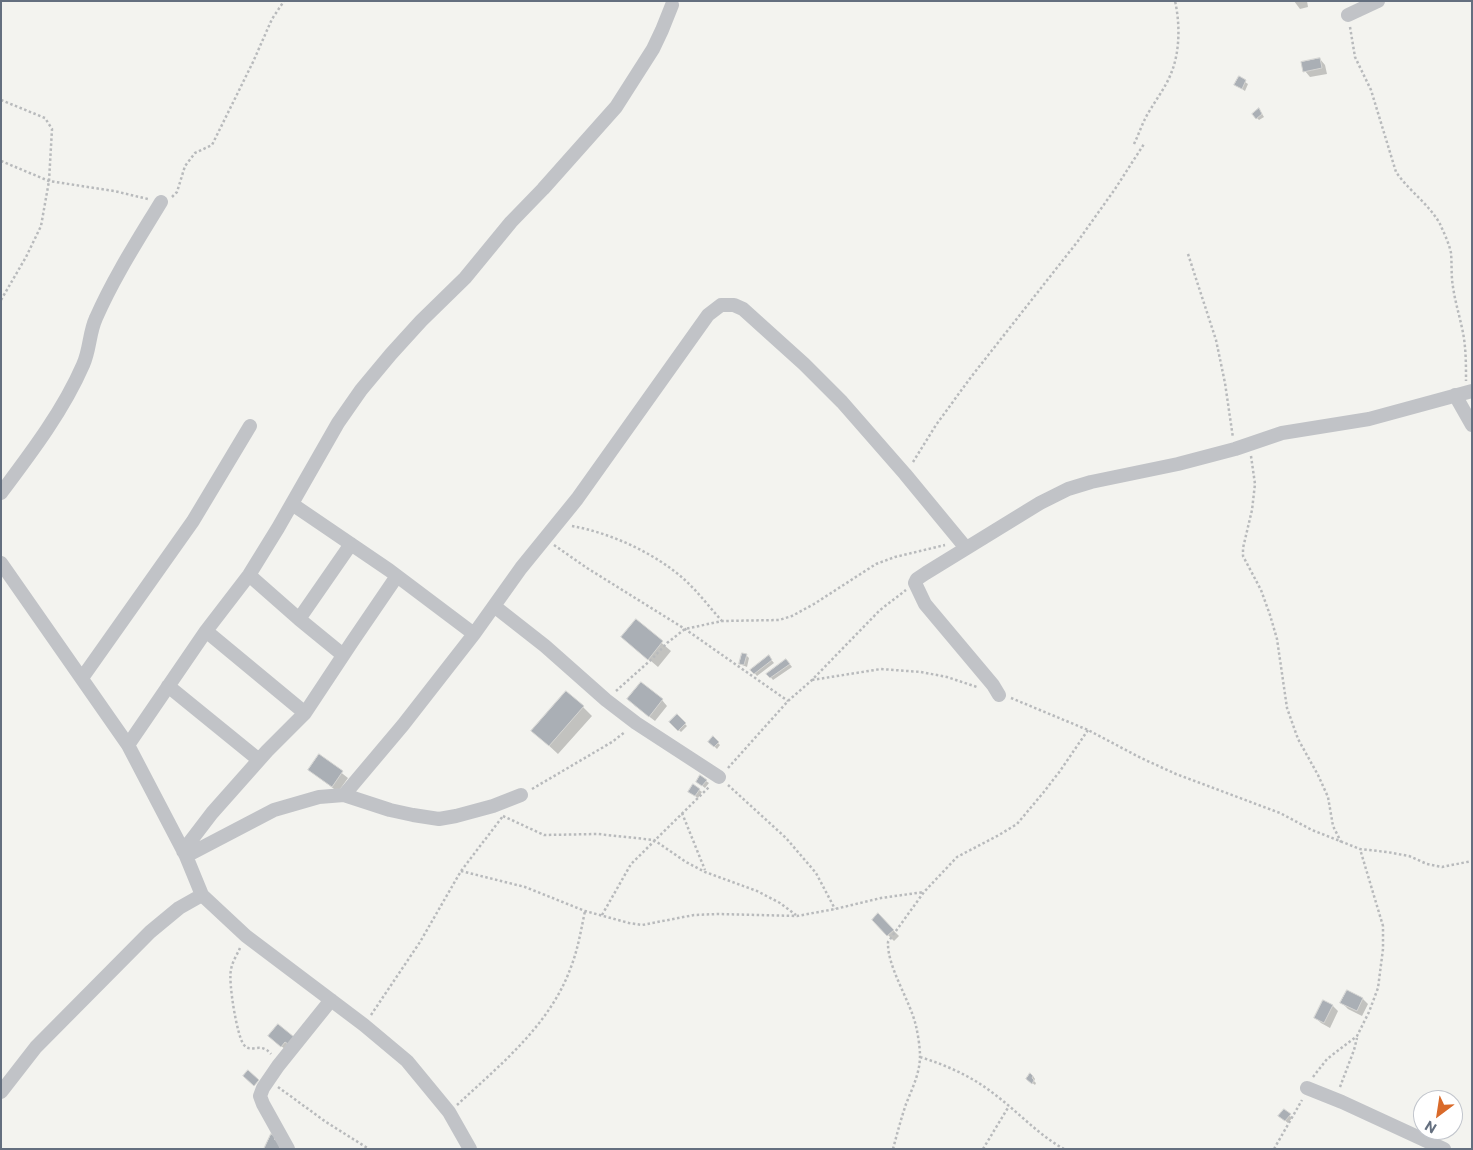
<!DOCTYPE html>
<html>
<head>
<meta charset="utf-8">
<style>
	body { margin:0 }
	#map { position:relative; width:1473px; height:1150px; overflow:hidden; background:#f3f3ef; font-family:Commissioner,sans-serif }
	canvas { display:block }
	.frame { position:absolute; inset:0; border:2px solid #646f7f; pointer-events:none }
	.north { position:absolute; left:1413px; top:1090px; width:50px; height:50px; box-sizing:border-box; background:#fff; border:1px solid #c1c5cc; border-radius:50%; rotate:211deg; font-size:14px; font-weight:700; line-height:20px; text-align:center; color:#646f7f }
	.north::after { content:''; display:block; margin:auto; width:18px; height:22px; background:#d96a2a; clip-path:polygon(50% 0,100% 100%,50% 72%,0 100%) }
</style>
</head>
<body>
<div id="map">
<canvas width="1473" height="1150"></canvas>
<div class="frame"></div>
<div class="north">N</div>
</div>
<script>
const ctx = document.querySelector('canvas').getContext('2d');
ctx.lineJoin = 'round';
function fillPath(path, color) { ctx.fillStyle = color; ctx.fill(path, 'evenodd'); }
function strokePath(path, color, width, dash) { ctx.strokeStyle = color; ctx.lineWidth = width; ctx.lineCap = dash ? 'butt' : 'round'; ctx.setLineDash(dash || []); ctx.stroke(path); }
const shadow = new Path2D(`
	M 1294,1 L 1307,1 L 1308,7 L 1300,9 Z
	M 1320,59 L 1325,65 L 1327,74 L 1310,77 L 1305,71 Z
	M 1239,78 L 1248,84 L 1245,91 L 1236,85 Z
	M 1261,112 L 1264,117 L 1259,120 L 1257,118 Z
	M 636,621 L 671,651 L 658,667 L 623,637 Z
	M 746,655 L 749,658 L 747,667 L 740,664 Z
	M 769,657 L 774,663 L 757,676 L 752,670 Z
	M 789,663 L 792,667 L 773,680 L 768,674 Z
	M 662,700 L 667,706 L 655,721 L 634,705 Z
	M 583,707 L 592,716 L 558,754 L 533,731 Z
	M 677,716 L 687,726 L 681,732 L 671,722 Z
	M 713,738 L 720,745 L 717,749 L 710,742 Z
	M 320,756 L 348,778 L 338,792 L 309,770 Z
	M 706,781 L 709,783 L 705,788 L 700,784 Z
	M 694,786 L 702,792 L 698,798 L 692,794 Z
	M 878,915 L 899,936 L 894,941 L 873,920 Z
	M 1348,991 L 1363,999 L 1368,1004 L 1362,1016 L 1348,1009 L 1342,1003 Z
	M 1333,1006 L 1338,1011 L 1330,1028 L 1321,1023 L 1316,1018 Z
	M 270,1036 L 298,1044 L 288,1052 Z
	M 1033,1076 L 1035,1079 L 1034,1081 L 1036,1083 L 1035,1085 L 1030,1081 Z
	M 1284,1110 L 1292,1118 L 1288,1123 L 1282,1118 Z`);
const building = new Path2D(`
	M 1320,58 L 1322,68 L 1303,72 L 1301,62 Z
	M 1239,76 L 1246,80 L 1242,89 L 1234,85 Z
	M 1259,108 L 1262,114 L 1256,119 L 1252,114 Z
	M 636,619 L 663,641 L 648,660 L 621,637 Z
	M 742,653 L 747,654 L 744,665 L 739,664 Z
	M 769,655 L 772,660 L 754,674 L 750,670 Z
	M 786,659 L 790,664 L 770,678 L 766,674 Z
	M 641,682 L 663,699 L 649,717 L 627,699 Z
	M 566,691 L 584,706 L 549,746 L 531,731 Z
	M 677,714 L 686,723 L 678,731 L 669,722 Z
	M 713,736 L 719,742 L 714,747 L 708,742 Z
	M 319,754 L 343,771 L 332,787 L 308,770 Z
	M 700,775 L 707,780 L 702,786 L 696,782 Z
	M 693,784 L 700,789 L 695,796 L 688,792 Z
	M 878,913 L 894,930 L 887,936 L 872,920 Z
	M 1347,990 L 1363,998 L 1357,1011 L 1340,1003 Z
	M 1323,1000 L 1333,1005 L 1324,1023 L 1314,1018 Z
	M 278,1024 L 294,1037 L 288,1044 L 285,1042 L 281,1047 L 268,1036 Z
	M 248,1070 L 259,1080 L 254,1086 L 243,1076 Z
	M 1030,1073 L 1033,1076 L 1032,1078 L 1034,1080 L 1032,1084 L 1026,1079 Z
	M 1284,1109 L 1291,1114 L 1285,1121 L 1278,1116 Z
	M 271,1134 L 276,1137 L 274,1139 L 282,1143 L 279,1149 L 264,1149 Z`);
const path = new Path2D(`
	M 1350,27 L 1355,57 L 1371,90 L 1396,172 C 1409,191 1429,204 1440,224 C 1444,233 1449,243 1451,253 C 1452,264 1451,276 1453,287 C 1455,301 1459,314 1462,328 C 1466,345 1466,363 1466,381
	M 1,100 L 45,118 L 52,129 L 49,181 L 41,226 L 26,257 L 1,300
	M 1134,144 C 1138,136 1141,127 1145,119 C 1153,103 1166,88 1172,71 C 1180,50 1180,23 1175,1
	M 1,161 L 49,181 L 114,191 L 148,199
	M 172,197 L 177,192 L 185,166 L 195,153 L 212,145 L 253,62 L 272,19 L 284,1
	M 1188,254 L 1216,340 L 1225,383 L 1233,438
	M 1251,456 L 1255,484 L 1252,510 L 1243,548 L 1243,556 L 1261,590 L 1270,615 L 1277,639 L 1287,708 L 1298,739 L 1318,775 L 1328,797 L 1333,826 L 1341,842
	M 913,462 L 936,425 L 971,377 L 1078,241 L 1115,189 L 1144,144
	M 572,526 C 611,533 657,554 686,581 C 699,593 710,608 722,621
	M 554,545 L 587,568 L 685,629 L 788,701
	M 812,680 L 881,669 L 921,672 L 947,677 L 977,687
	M 616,691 L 653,658 L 667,643 L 685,629 L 722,621 L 779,620 L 792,616 L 814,604 L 876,564 L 895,557 L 945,545
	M 1011,698 L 1088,730 L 1141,758 L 1176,774 L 1280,813 L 1312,830 L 1360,849 L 1387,852 L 1409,856 L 1427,864 L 1442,867 L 1472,861
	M 728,768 L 788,701 L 812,680 L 880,610 L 906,590
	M 728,785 L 786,838 L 816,873 L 835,909
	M 532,789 L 612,742 L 625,732
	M 682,813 L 705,870
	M 503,816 L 544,835 L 598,834 L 654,840 L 686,862 L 705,872 L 757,891 L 780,903 L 796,915
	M 461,871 L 525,887 L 585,911 L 629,923 L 642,925 L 694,915 L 718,914 L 797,916 L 835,909 L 881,898 L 924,892
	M 602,915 L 631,864 L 710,786
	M 240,948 C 237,955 232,962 231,970 C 228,981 237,1037 244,1045 C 251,1054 260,1041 271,1054
	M 371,1015 L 420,942 L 461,871 L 503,816
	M 920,1057 C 949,1066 975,1078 998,1097 C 1020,1114 1039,1135 1064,1149
	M 1313,1077 L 1327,1059 L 1357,1036 L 1369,1012 L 1378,988 L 1383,949 L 1383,926 L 1360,849
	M 278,1087 L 326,1122 L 369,1149
	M 1340,1087 L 1354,1050 L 1357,1038
	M 457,1105 C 501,1064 550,1025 571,967 C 578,949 581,930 585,911
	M 893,1149 C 897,1134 901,1119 906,1104 C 912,1089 920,1073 920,1056 C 920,1047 918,1035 916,1026 C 910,1000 887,967 888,942 L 924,892 L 957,857 L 999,835 L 1017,824 L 1043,793 L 1060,771 L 1088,730
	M 983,1149 L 1009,1106
	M 1274,1149 L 1302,1100`);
const minor = new Path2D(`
	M 1348,15 L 1378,1
	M 1455,395 L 1472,425
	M 1,493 C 31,453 63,411 83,365 C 90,350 89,333 96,318 C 114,277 138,240 161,202
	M 292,504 L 389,570 L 474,634
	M 1,563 L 128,745 L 186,856 L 202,895 L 246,936 L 364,1025 L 407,1061 L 449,1112 L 470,1149
	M 249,575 L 299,619 L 343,655
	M 494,606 L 545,646 L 606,700 L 636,723 L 719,777
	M 299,619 L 351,544
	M 206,631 L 305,713
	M 82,678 L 193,521 L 250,426
	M 168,686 L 259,760
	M 999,695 L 993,685 L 925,604 L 915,583 L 917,579 L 926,573 L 1040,503 L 1068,489 L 1091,482 L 1178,464 L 1235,449 L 1282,433 L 1369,419 L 1472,391
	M 128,745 L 206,631 L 249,575 L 278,528 L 338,423 L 361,390 L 391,354 L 421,321 L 465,278 L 511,222 L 543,189 L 616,107 L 653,49 L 662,30 L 672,5
	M 344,795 L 403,725 L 474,634 L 521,568 L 577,499 L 708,315 L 721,305 L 734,305 L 743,309 L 804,364 L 842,402 L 905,474 L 966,548
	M 183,851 L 212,813 L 267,751 L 305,713 L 352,642 L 397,576
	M 186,856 L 274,810 L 319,797 L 344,795 L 390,810 L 413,815 L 439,819 L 456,816 L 493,806 L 521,795
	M 1307,1088 L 1342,1102 L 1444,1149
	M 1,1092 L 36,1047 L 150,932 L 179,908 L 202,895
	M 288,1149 L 263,1104 L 260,1096 L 263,1088 L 278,1066 L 331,1000`);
fillPath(shadow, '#0003');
fillPath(building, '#aaafb5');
strokePath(building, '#d4d4d2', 1);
strokePath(path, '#b8babc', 2.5, [2.5, 2.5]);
strokePath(minor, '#c1c3c7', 14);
</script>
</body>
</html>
